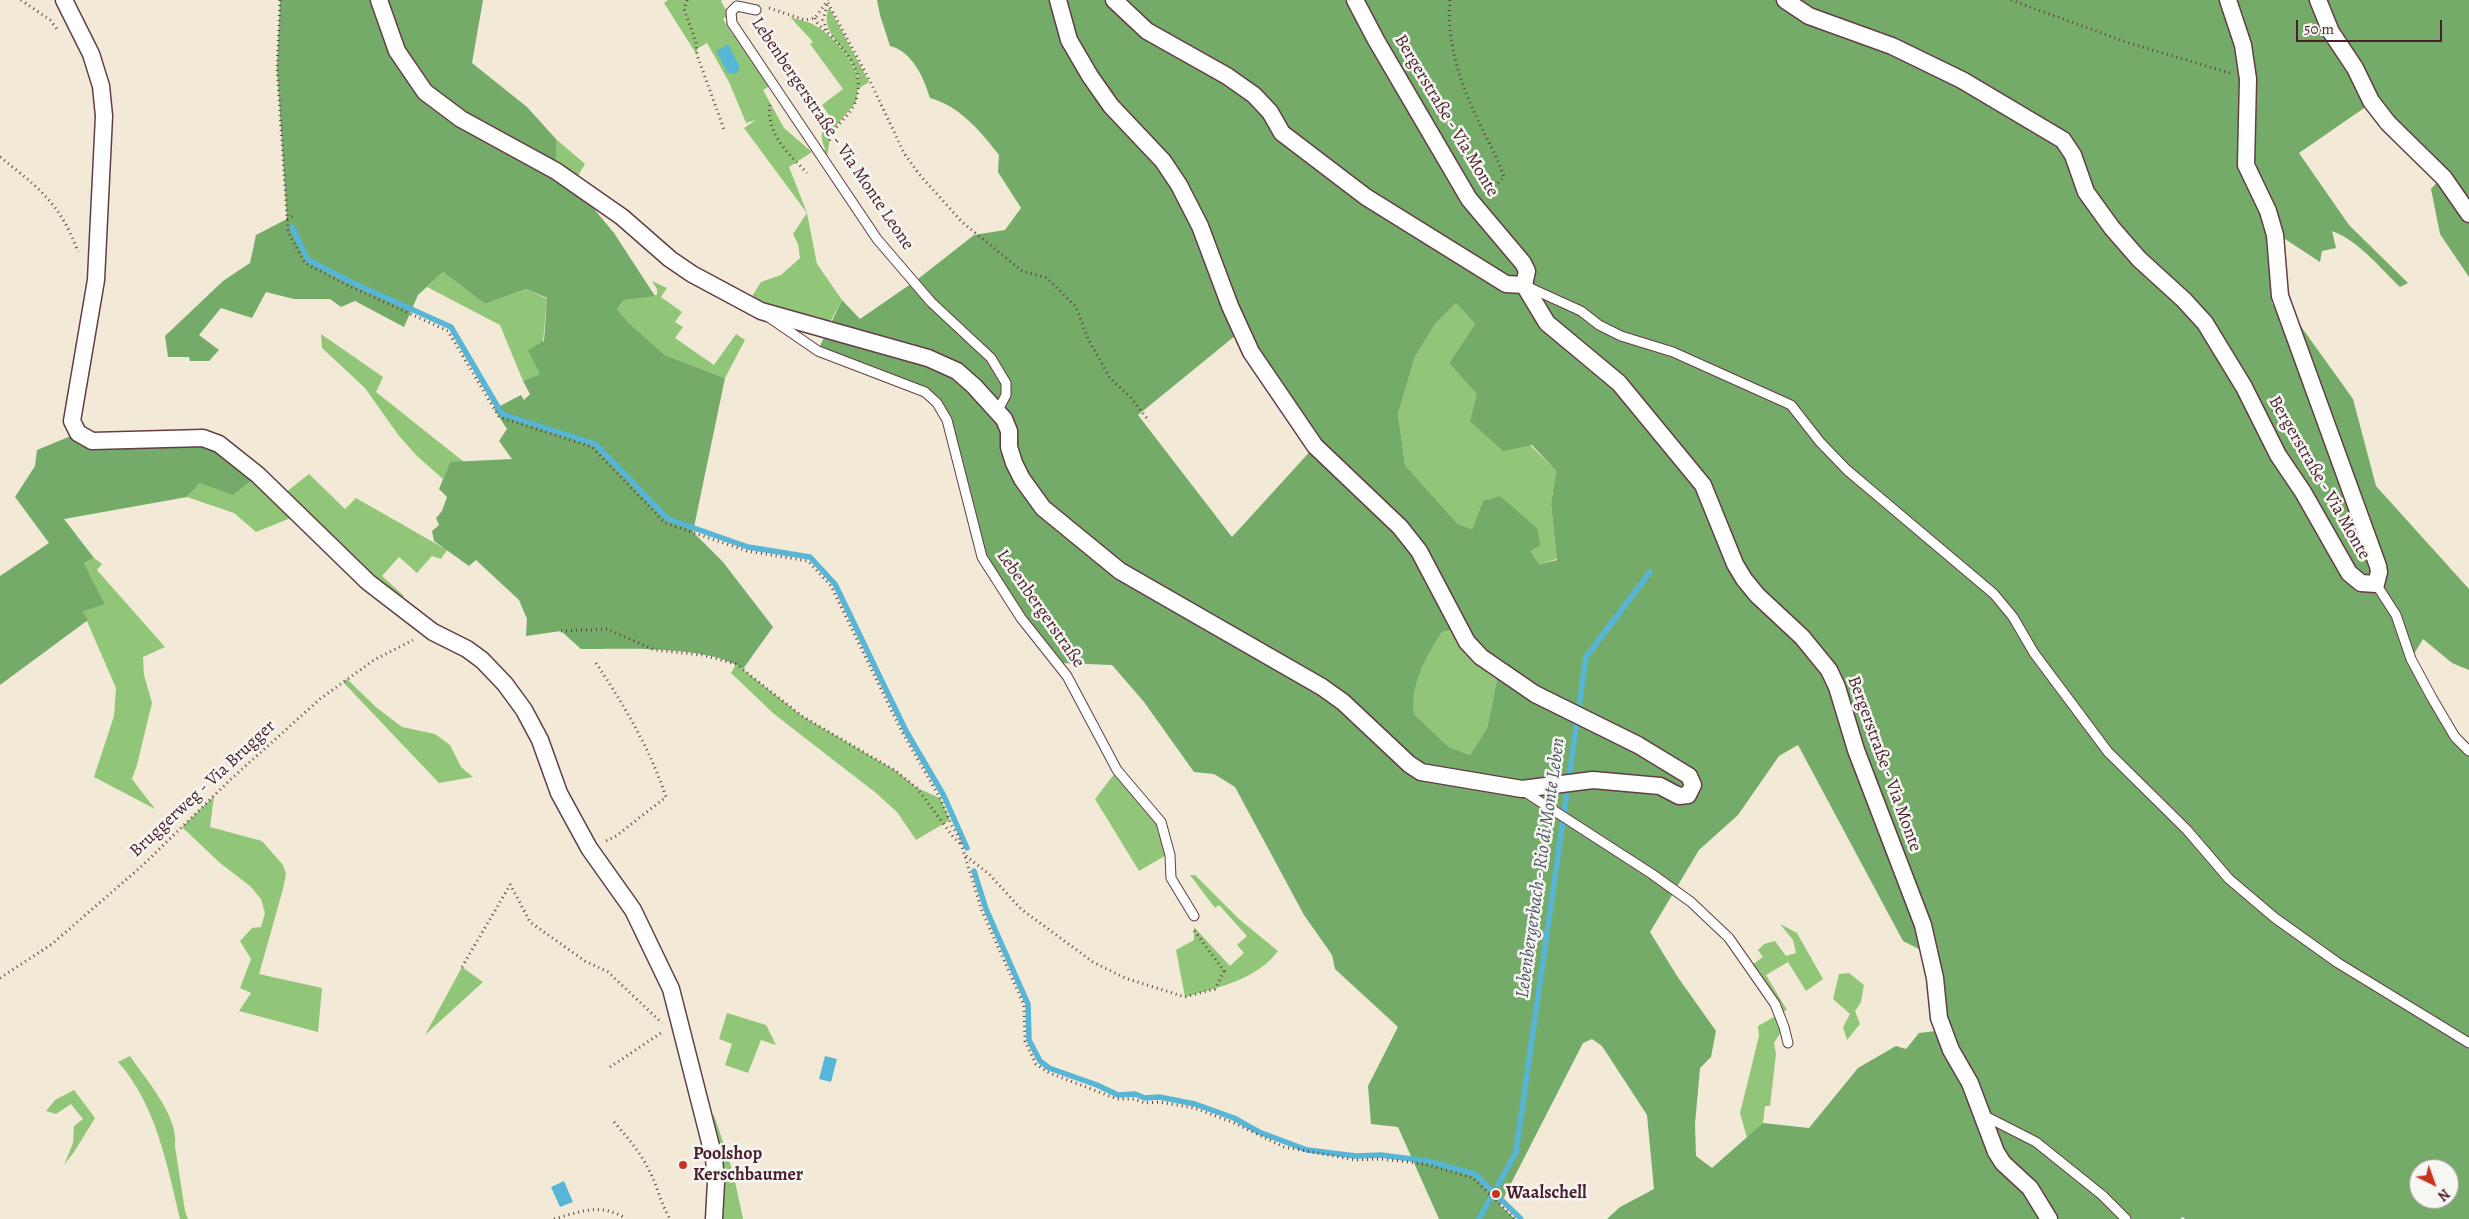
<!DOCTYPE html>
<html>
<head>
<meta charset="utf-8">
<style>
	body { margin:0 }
	#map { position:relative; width:2469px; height:1219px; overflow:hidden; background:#f2ead7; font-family:Alegreya,serif }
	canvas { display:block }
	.north { position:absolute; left:2409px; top:1159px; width:50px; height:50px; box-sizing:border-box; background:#f6f6f2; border:1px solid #b1a0a2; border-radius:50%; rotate:138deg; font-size:14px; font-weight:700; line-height:20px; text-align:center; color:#4a1f2b }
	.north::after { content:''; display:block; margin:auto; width:18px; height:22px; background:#c8321e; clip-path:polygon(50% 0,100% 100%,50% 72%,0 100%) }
	.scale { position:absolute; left:2296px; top:20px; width:146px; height:22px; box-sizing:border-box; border:2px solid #4a1f2b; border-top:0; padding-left:6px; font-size:15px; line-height:18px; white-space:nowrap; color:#4a1f2b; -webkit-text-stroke:4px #f6f6f2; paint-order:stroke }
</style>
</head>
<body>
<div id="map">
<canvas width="2469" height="1219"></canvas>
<div class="north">N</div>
<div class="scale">50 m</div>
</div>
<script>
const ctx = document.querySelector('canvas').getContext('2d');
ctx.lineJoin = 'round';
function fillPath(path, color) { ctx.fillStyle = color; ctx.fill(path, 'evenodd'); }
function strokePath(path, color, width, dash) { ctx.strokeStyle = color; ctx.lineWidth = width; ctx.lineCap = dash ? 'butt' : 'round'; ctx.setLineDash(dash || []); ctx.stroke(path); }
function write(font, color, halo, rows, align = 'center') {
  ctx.font = font + ' Alegreya,serif'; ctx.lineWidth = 5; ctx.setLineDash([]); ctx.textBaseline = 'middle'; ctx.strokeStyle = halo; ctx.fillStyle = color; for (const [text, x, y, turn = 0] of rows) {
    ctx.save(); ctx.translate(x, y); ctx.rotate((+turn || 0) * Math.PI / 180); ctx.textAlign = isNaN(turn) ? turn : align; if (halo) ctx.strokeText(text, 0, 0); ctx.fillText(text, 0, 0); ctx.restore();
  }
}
const green = new Path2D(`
	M 668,0 L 722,0 L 721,1 L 729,15 L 723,19 L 733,35 L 738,32 L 773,84 L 763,90 L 784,128 L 812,152 L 789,167 L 807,213 L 817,264 L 842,300 L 828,326 L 751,298 L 761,282 L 781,275 L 800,258 L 798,244 L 793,234 L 807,213 L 744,128 L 756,120 L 746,123 L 729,82 L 707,43 L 697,49 L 697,55 L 664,3 Z
	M 829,7 L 869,82 L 858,89 L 856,102 L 831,132 L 826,163 L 822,157 L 825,149 C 819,135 821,129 831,118 L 822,105 L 843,89 L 810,44 L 813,42 L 790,17 C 798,20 809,21 816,26 C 834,36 854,62 859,81 L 859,78 C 856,72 854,65 850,60 C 839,42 820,30 829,7 Z
	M 556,139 L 585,164 L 576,179 L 556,168 Z
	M 443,272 L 485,304 L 526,289 L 547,299 L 540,374 L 523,381 L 500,325 L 427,287 Z
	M 652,281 L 667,288 L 661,297 L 682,312 L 675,322 L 683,327 L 675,338 L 714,365 L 736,334 L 745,340 L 725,378 L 665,355 L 629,323 L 617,309 L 624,300 L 657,295 L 657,289 Z
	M 1456,303 L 1475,324 L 1449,363 L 1556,471 L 1551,504 L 1557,559 L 1539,564 L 1531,550 L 1483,501 L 1472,529 L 1458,524 L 1405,465 L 1398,414 L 1415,357 L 1435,324 Z
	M 321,334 L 383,377 L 376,392 L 464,462 L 450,462 L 443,479 L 417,456 L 399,436 L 365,388 L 322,348 Z
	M 309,474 L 345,509 L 356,498 L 447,550 L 441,559 L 432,556 L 417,573 L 399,557 L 382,576 L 404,596 L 396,603 L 298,515 L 256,532 L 234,513 L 187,497 L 200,483 L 258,475 L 280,497 Z
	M 94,558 L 102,564 L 97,570 L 165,647 L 143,657 L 144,675 L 152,703 L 137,765 L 132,779 L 155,809 L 94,777 L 114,716 L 116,688 L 83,612 L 105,604 L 84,563 Z
	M 1452,630 L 1499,670 L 1487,728 L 1470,755 L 1449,747 L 1414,714 C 1411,682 1426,658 1442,632 Z
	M 736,664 L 802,716 L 896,771 L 917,788 L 940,798 L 950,820 L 916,840 L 897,812 L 876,793 L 774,714 L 731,673 Z
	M 347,679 L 377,708 L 402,727 L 435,734 L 450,745 L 461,767 L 473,777 L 439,783 L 343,682 Z
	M 1115,773 L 1160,826 L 1168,854 L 1139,871 L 1095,799 Z
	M 214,796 L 210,827 L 262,841 L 283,865 L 286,874 L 283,889 L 259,974 L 322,988 L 318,1032 L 239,1011 L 251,993 L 240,988 L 251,959 L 240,941 L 252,928 L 261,927 L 265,913 L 261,899 L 250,886 L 220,863 L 182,827 Z
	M 1190,875 L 1195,875 L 1239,919 L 1278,951 C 1256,980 1219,987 1185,997 L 1176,950 L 1194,940 L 1194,927 L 1230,966 L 1244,953 L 1237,945 L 1247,936 L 1219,905 L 1215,908 Z
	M 1780,924 L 1797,933 L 1823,979 L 1806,991 L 1788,962 L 1766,975 L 1787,1010 L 1779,1014 L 1784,1027 L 1774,1043 L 1776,1054 L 1770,1106 L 1765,1106 L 1763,1123 L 1747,1138 L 1740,1113 L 1759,1036 L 1758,1026 L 1779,1014 L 1749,967 L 1763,957 L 1758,950 L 1764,944 L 1775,941 L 1786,956 L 1796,953 L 1793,940 Z
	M 462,967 L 483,982 L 425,1035 Z
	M 1849,973 L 1864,985 L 1861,1002 L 1855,1011 L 1860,1024 L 1847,1040 L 1843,1027 L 1850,1014 L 1833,999 L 1839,974 Z
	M 727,1013 L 766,1025 L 776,1045 L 761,1040 L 748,1073 L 725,1065 L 732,1044 L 719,1039 Z
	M 130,1056 C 146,1080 179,1116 175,1146 L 185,1211 L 188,1219 L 180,1219 C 167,1165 156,1104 118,1062 Z
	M 74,1090 L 95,1118 L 74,1152 L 64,1165 L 73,1143 L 74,1126 L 83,1119 L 71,1104 L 56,1114 L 46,1111 L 55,1100 Z
	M 714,1115 L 733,1172 L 743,1219 L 714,1219 L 705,1117 Z`);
const forest = new Path2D(`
	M 280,0 L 483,0 L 472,63 L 527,107 L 556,139 L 556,175 L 590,204 L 614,233 L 655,296 L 624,300 L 617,309 L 629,323 L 665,355 L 725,378 L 693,532 L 723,562 L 773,627 L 743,669 C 710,645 623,649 581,649 L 561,631 L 526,636 L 527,619 L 519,600 L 476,560 L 469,566 L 434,541 L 432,531 L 439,525 L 436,518 L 442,511 L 447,497 L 439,489 L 450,462 L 512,459 L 499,441 L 507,429 L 494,409 L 521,395 L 524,400 L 530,394 L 523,381 L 540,374 L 528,350 L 544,341 L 547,298 L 526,289 L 485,304 L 443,272 L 418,295 L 404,327 L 355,301 L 341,307 L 330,299 L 294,299 L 266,292 L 252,318 L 221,308 L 199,335 L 219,350 L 209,361 L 190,361 L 189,357 L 168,357 L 165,336 L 223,281 L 250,263 L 256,235 L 287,219 L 277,68 Z
	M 877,0 L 2469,0 L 2469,277 L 2440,234 L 2431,189 L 2439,180 L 2367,106 L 2299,153 L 2349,225 L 2408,283 L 2400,287 C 2380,268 2358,240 2332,231 L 2336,248 L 2322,251 L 2320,262 L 2285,239 L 2268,244 L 2272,304 L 2287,307 L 2353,399 L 2376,486 L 2469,589 L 2469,670 L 2452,663 L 2423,639 L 2411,659 L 2432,698 L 2469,750 L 2469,1219 L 2185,1219 L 2183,1217 L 2180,1219 L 1607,1219 L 1620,1207 L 1654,1189 L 1647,1115 L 1602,1046 L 1592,1039 L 1583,1043 L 1500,1205 L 1515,1219 L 1439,1219 L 1398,1127 L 1371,1124 L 1368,1086 L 1398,1027 L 1335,969 L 1332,955 L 1304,915 L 1235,787 L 1214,774 L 1194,772 L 1144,702 L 1112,665 L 1061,663 L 1022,613 L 988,565 L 957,447 L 926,390 L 820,346 L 842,300 L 860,319 L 918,279 L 974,235 L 1005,230 L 1021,208 L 998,172 L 999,155 C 980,131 961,107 930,98 C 924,78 912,51 890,46 L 880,15 ZM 1456,303 L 1475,324 L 1449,363 L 1477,394 L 1470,421 L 1503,451 L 1532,445 L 1556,471 L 1551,504 L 1557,560 L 1539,564 L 1531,551 L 1540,545 L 1537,528 L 1500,496 L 1483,501 L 1472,529 L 1458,524 L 1405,465 L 1398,414 L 1415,357 L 1435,324 ZM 1241,331 L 1315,446 L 1232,537 L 1138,415 ZM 1452,630 L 1499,670 L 1487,728 L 1470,755 L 1449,747 L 1414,714 C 1411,682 1426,658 1442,632 ZM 1798,745 L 1903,941 L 1931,955 L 1944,1030 L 1919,1033 L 1906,1049 L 1896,1046 L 1858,1068 L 1809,1128 L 1763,1123 L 1712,1168 L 1696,1156 L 1695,1124 L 1700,1068 L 1711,1057 L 1716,1031 L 1677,976 L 1650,932 L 1699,850 L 1738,815 L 1779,756 ZM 2419,1169 L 2449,1169 L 2449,1199 L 2419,1199 Z
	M 78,433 L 203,438 L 258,475 L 233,495 L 200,483 L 187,497 L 64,519 L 94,558 L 84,563 L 105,604 L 83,612 L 88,620 L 0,685 L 0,576 L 49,543 L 15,497 L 35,466 L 37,450 Z`);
const water = new Path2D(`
	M 728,44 L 740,67 L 736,74 L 728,73 L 716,51 Z
	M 825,1056 L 837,1059 L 831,1082 L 819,1079 Z
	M 564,1181 L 573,1202 L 560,1207 L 551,1187 Z`);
const stream = new Path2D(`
	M 292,227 L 308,260 L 351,282 L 451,327 L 502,414 L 595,444 L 668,519 L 748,547 L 810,557 L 835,584 L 906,731 L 944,796 L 967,848
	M 974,871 L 986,909 L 1028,1004 L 1029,1040 L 1040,1061 L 1049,1068 L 1097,1085 L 1118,1095 L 1135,1094 L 1145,1098 L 1159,1097 L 1195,1104 L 1234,1118 L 1259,1132 L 1307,1150 L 1356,1156 L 1381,1155 L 1427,1161 L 1475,1174 L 1521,1219
	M 1498,1185 L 1516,1152 L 1586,657 L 1650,572
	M 1479,1219 L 1490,1199`);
const path = new Path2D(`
	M 21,0 L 50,20 L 57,29
	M 280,0 L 277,68 L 288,232 L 305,263 L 349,286 L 448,331 L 499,417 L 592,447 L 665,523 L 747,551 L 808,561 L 831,586 L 902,732 L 940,798 L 952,826 L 959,837 L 982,911 L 1024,1005 L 1025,1041 L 1036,1064 L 1047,1072 L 1117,1099 L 1134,1099 L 1145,1103 L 1159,1102 L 1194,1108 L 1232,1122 L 1284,1147 L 1356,1160 L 1381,1159 L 1425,1164 L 1473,1178 L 1515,1219
	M 687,0 L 684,9 L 696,42 L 697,55 L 725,132
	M 1450,0 C 1446,39 1460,83 1477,118 C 1486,138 1497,156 1504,177 L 1494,187 L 1485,191
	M 2011,0 L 2129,43 L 2230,73
	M 828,3 L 870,81 L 904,153 L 919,174 L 962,222 L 1022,271 L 1047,278 L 1076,307 L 1088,339 L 1110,378 L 1131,398 L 1149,421
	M 827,5 L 823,20 L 828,32
	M 769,8 L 805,20 L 815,18 L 828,0
	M 815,18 C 818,27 827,31 833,38 C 851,57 864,74 856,100 C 851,117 832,125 829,143
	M 770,105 C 766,134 789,154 807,173
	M 0,157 C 38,187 61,204 78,252
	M 287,219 L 295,215
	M 561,631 L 607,629 L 655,650 L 702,655 L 736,664 L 802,716 L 896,771 L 917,788 L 954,838 L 962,845
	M 596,663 C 624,705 650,749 666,797 L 616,836 L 606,841
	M 966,856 L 989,874 L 1021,909 L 1093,962 L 1125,978 L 1185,997 L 1215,989 L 1224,971 L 1193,929
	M 510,884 L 530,922 L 585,961 L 608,972 L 662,1023
	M 462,967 L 510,885
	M 0,978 L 52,944 L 143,865 L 230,780 L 320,699 L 374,660 L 413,640
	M 610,1067 L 664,1031
	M 614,1122 C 628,1138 641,1153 650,1172 C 658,1188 661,1204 670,1219
	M 554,1219 C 579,1212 602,1202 626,1219`);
const service = new Path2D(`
	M 756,10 L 737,6 L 731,12 L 732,23 L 877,239 L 931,302 L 991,358 L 1006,383 L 1006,395 L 997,412
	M 1526,286 L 1581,311 L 1599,325 L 1621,336 L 1673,352 L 1791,405 L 1820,442 L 1847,470 L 1994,594 L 2013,617 L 2034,653 L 2108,752 L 2187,830 L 2229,879 L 2275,918 L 2338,963 L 2469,1043
	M 767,316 L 818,351 L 925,392 L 937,403 L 947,420 L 982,557 L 1021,618 L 1067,676 L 1117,770 L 1161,822 L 1170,855 L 1171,878 L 1194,916
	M 2376,584 L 2396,615 L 2411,659 L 2432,698 L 2455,737 L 2469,751
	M 1522,790 L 1652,874 L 1691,902 L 1729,938 L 1775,1004 L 1784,1027 L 1788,1043
	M 1983,1115 L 2036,1142 L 2102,1195 L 2126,1219`);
const minor = new Path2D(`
	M 64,0 L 91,54 L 101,86 L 104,116 L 96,280 L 72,421 L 78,433 L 92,441 L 203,438 L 219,444 L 258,475 L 368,582 L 433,632 L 467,649 L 482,660 L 505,684 L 524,710 L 540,740 L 559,793 L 589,848 L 633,910 L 671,989 L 714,1158 L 716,1182 L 714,1219
	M 379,0 L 397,51 L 425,92 L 461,119 L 556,171 L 622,217 L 670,259 L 692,274 L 761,311 L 928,358 L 957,371 L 974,386 L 1004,419 L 1009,431 L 1009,447 L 1014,463 L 1022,479 L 1043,508 L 1120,571 L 1322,687 L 1343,702 L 1409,764 L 1421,772 L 1522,789 L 1593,780 L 1660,786 L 1679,796 L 1688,795 L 1693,785 L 1689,776 L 1638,745 L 1535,694 L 1481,657 L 1467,642 L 1419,551 L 1400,527 L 1315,446 L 1251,352 L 1230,306 L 1200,226 L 1179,185 L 1163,161 L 1111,106 L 1090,76 L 1069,40 L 1058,0
	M 1114,0 L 1147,31 L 1227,76 L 1254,95 L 1270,112 L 1282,133 L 1366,197 L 1506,284 L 1524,285
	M 1355,0 L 1376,40 L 1469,199 L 1523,263 L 1527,271 L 1524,285
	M 1785,0 L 1809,16 L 1892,46 L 1962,80 L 2063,140 L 2073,155 L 2086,192 L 2112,228 L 2139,259 L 2184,300 L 2205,323 L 2244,387 L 2278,455 L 2303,492 L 2349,573 L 2361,583 L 2376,584 L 2379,572 L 2378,566 L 2280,296 L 2275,235 L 2268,211 L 2246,165 L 2248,79 L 2243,45 L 2228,0
	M 2318,0 L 2331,32 L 2355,68 L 2371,101 L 2388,123 L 2444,178 L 2469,214
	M 1524,285 L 1547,323 L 1619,383 L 1703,485 L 1735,564 L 1744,579 L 1757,595 L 1802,637 L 1829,670 L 1837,687 L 1856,750 L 1923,925 L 1935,978 L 1939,1018 L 1951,1050 L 1970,1083 L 1996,1152 L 2003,1163 L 2030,1188 L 2049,1219`);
const markers = [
	[683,1165,5,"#c8321e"],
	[1496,1194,5,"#c8321e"]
];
const streetNames = [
	["Bergerstraße - Via Monte",1446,116,59],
	["Lebenbergerstraße - Via Monte Leone",832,134,56],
	["Bergerstraße - Via Monte",2319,478,60],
	["Lebenbergerstraße",1040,609,55],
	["Bergerstraße - Via Monte",1884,764,70],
	["Bruggerweg - Via Brugger",203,789,-43]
];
const poiNames = [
	["Poolshop",693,1155],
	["Kerschbaumer",693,1176],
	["Waalschell",1506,1194]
];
const waterNames = [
	["Lebenbergerbach - Rio di Monte Leben",1541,868,-82]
];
fillPath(green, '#91c678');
fillPath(forest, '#74ab68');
fillPath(water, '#57b6d5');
strokePath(stream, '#57b6d5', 5.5);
strokePath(service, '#633d45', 11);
strokePath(minor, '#633d45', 19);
strokePath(path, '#633d45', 3, [1, 4]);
strokePath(service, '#fff', 9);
strokePath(minor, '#fff', 16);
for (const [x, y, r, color] of markers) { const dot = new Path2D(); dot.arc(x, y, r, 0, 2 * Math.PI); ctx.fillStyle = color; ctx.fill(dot); strokePath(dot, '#f6f6f2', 2); }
write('18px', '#4a1f2b', '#f6f6f2', streetNames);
write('bold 18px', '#4a1f2b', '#f6f6f2', poiNames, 'left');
write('italic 19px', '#4f5466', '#f6f6f2', waterNames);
</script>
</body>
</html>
